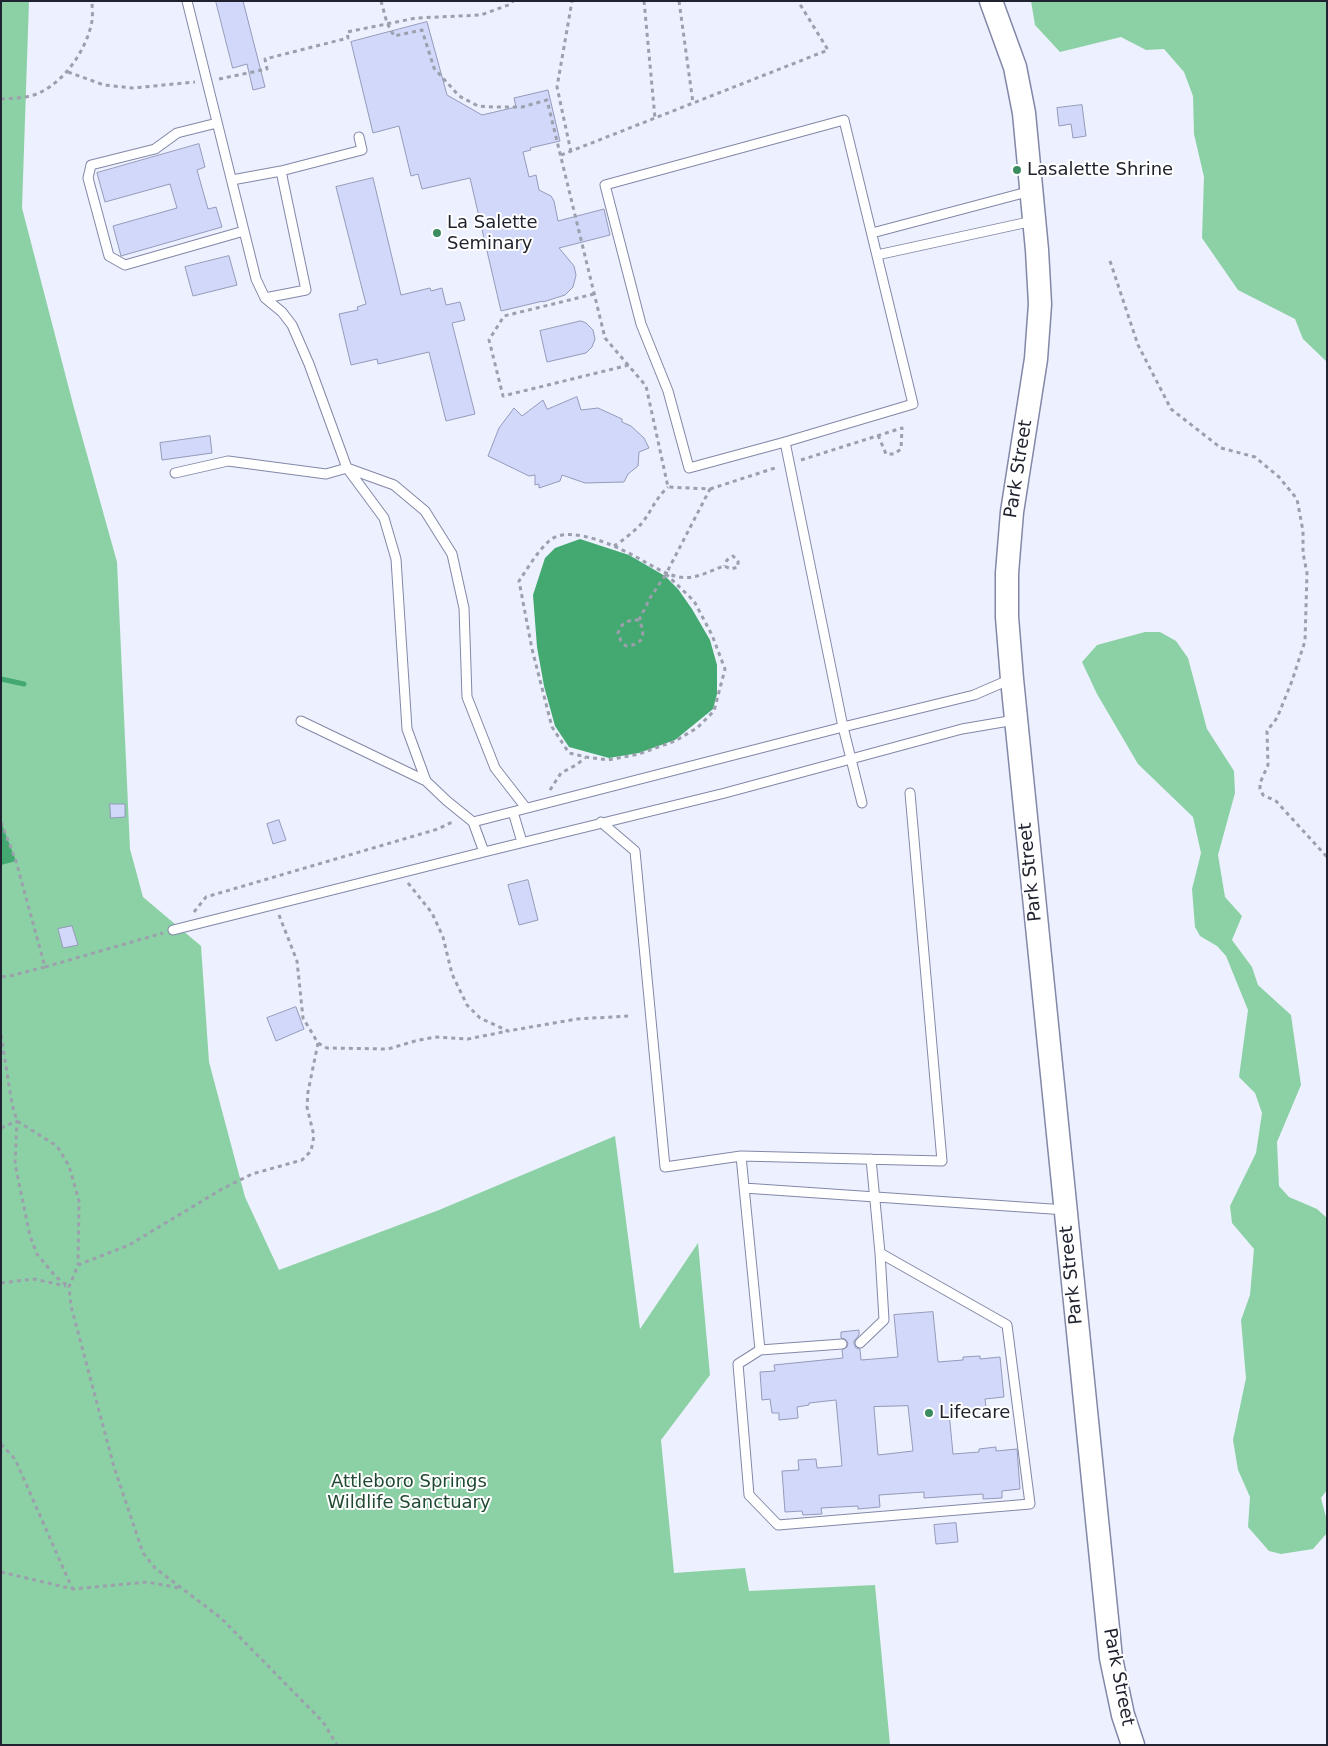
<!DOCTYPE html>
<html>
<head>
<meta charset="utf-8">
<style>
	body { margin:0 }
	#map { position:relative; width:1328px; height:1746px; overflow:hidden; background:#edf0fe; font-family:"DejaVu Sans",sans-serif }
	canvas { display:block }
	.frame { position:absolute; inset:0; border:2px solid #20232f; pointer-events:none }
</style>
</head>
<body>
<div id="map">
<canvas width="1328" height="1746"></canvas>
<div class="frame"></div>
</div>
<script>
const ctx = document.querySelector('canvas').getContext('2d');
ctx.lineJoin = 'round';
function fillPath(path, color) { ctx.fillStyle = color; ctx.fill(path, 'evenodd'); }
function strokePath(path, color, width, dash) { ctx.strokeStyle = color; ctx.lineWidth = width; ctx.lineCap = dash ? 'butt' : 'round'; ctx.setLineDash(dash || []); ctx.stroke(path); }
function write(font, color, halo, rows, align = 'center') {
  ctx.font = font + ' "DejaVu Sans",sans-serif'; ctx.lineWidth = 4; ctx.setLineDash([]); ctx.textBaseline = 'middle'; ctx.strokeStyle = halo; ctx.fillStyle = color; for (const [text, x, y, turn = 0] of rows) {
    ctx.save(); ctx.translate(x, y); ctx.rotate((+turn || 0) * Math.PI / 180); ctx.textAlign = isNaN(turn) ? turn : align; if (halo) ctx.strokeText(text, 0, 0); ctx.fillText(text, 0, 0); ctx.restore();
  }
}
const green = new Path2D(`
	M 1,1 L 29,1 L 22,208 L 74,408 L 117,562 L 130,849 L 143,897 L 201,946 L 209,1062 L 245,1197 L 279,1270 L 439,1210 L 615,1136 L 640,1329 L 698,1243 L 710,1375 L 661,1440 L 674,1573 L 745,1568 L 749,1591 L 875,1585 L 890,1745 L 1,1745 Z
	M 1031,1 L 1327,1 L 1327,362 L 1303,339 L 1295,319 L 1238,290 L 1202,238 L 1204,177 L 1194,134 L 1193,96 L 1184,72 L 1164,49 L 1146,50 L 1121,37 L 1060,52 L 1035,25 Z
	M 1145,632 L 1160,632 L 1176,641 L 1188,658 L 1207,729 L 1234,771 L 1235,793 L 1218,855 L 1225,897 L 1242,916 L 1232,940 L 1252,967 L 1258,985 L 1291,1015 L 1301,1085 L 1277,1142 L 1279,1186 L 1289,1197 L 1317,1209 L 1327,1218 L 1327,1490 L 1321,1498 L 1327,1521 L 1327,1533 L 1313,1549 L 1281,1554 L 1269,1551 L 1248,1527 L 1250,1497 L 1238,1470 L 1233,1440 L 1246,1378 L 1241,1320 L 1250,1295 L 1254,1249 L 1232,1223 L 1230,1206 L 1256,1153 L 1262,1113 L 1255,1093 L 1239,1077 L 1248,1010 L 1226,956 L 1217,946 L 1200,936 L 1195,927 L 1192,889 L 1201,853 L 1193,817 L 1138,764 L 1097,694 L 1082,662 L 1097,645 Z`);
const water = new Path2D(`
	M 580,539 L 629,555 L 665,576 L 678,589 L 692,609 L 710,640 L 717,665 L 717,694 L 713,709 L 675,740 L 639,753 L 609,758 L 569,747 L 555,726 L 544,686 L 537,647 L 533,595 L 545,558 L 555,548 Z
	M 1,822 L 16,861 L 1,865 Z`);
const stream = new Path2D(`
	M 1,679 L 24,684`);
const building = new Path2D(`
	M 216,1 L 243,1 L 265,87 L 253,90 L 247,64 L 233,68 Z
	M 427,22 L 447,95 L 482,115 L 516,107 L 514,98 L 548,90 L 560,141 L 530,148 L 531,150 L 523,152 L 529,177 L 536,175 L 539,190 L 551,196 L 554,201 L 558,221 L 604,209 L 610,235 L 559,248 L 574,266 L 576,275 L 573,287 L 565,295 L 543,302 L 543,301 L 501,311 L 470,178 L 422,189 L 418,174 L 411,176 L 399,126 L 373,133 L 351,42 Z
	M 1082,105 L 1086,136 L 1073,138 L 1071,124 L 1059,126 L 1057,108 Z
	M 199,144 L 205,167 L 197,170 L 208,209 L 216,207 L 222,227 L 121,256 L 113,226 L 177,208 L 170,184 L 105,202 L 97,173 Z
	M 373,178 L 401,295 L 430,288 L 431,291 L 442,288 L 446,305 L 460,302 L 465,320 L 452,323 L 475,414 L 446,421 L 429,352 L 378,364 L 377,359 L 351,365 L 339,314 L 358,310 L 357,307 L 366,304 L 336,187 Z
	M 229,256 L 237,285 L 193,296 L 185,267 Z
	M 581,321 L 586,323 L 593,330 L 595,339 L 592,347 L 586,353 L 547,362 L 540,331 Z
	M 577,397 L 581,410 L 598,408 L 622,419 L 622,422 L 631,426 L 644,438 L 649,448 L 639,452 L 638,466 L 628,474 L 624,482 L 585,483 L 562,475 L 560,481 L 539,488 L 539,484 L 535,485 L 535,475 L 529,476 L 488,456 L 499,428 L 514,408 L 522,416 L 543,400 L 547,409 Z
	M 210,436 L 212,453 L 162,460 L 160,443 Z
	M 110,804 L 125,804 L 125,817 L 111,818 Z
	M 279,820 L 286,840 L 273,844 L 267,824 Z
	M 528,880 L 538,920 L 519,925 L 508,885 Z
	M 72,926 L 78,945 L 63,948 L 58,929 Z
	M 296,1007 L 304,1029 L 276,1041 L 267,1018 Z
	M 933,1312 L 938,1362 L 963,1360 L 963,1357 L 980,1356 L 980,1359 L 1000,1357 L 1004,1397 L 985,1399 L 986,1408 L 949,1412 L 953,1454 L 979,1452 L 979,1449 L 996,1447 L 996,1451 L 1017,1449 L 1020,1489 L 1002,1491 L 1002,1498 L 983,1499 L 983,1494 L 924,1498 L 924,1492 L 879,1495 L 880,1507 L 858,1509 L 858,1506 L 821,1508 L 822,1514 L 803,1515 L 802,1511 L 785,1512 L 782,1471 L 799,1470 L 798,1460 L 816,1459 L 817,1468 L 842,1466 L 836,1400 L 809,1403 L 809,1405 L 797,1407 L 798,1418 L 779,1420 L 779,1413 L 772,1413 L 770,1399 L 762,1400 L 760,1372 L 775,1371 L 774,1365 L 843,1358 L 842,1350 L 847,1347 L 848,1343 L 845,1339 L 841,1338 L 841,1332 L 859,1330 L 859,1335 L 854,1341 L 854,1344 L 856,1348 L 860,1349 L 861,1360 L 898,1357 L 894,1315 ZM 908,1406 L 913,1451 L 878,1455 L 874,1407 Z
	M 956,1523 L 958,1542 L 936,1544 L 934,1525 Z`);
const path = new Path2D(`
	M 381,1 L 387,23 L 394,36 L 422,30 L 434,68 L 459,96 L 478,106 L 494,107 L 522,107 L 547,100 L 605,338 L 646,386 L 668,487 L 710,489 L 666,574 L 694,601 L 712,635 L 725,669 L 714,711 L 697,728 L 675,741 L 639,754 L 608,760 L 586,757 L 569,753 L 552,727 L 532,649 L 519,581 C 528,568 537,552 549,541 C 570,522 625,550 645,562 C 660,570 675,580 692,577 C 702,576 714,569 724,566 L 731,569 L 738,567 L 738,561 L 733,556 L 727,560 L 724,566
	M 644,1 L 655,118
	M 679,1 L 693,103
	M 68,72 L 104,85 L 133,88 L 195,82
	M 219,79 L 267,69 L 265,59 L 348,38 L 347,32 L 416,18 L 481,15 L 511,4 L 513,1
	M 1,99 C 15,98 31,98 43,91 C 67,78 87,48 92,21 C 93,15 92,7 92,1
	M 571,152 L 557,87 L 572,1
	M 561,155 L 828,50 L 798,1
	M 1110,261 L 1138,345 L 1171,409 L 1221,448 L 1255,457 L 1279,477 L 1297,499 L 1303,531 L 1303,553 L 1307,573 L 1305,641 L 1292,681 L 1277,718 L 1267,731 L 1268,765 L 1260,783 L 1260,789 L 1263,795 L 1276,801 L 1327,857
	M 594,294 L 504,316 L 489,340 L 503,396 L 629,365
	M 801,460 L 902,428 L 901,449 L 894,454 L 886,454 L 878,435
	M 710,489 L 778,467
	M 614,546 C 622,541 635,531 642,523 C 652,510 655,499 668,487
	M 639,620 C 627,620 622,622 618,633 L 621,641 L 626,646 C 644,645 646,634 639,620 L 650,598 L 666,574
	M 550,790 L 561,773 L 576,765 L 585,758
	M 1,822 L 16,861 L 45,967 L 6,977 L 1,976
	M 408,883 L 432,913 L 443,937 L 452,974 L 467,1005 L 480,1018 L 508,1031 L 577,1019 L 628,1016
	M 194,912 L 206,897 L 438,829 L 450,823 L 454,823
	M 279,915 L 297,961 L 303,1018 L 318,1043 L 327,1048 L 388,1049 L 415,1041 L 435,1037 L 468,1039 L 508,1031
	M 45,967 L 163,933
	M 1,1035 L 12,1104 L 17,1121 L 57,1146 L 69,1166 L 79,1201 L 78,1265
	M 318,1043 L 308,1092 L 307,1107 L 314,1136 L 311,1151 L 302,1160 L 252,1174 L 222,1189 L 129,1245 L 78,1265 L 69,1287 L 71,1306 L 114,1467 L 143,1553 L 155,1568 L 221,1618 L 323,1722 L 337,1745
	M 1,1128 L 17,1121 L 15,1164 L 30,1236 L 37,1254 L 56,1277 L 69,1287
	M 1,1283 L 34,1279 L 66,1286
	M 1,1444 L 15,1459 L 72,1588
	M 1,1572 L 73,1589 L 147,1582 L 180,1588`);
const lane = new Path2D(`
	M 187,1 L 256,279 L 265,298 L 282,312 L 292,325 L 309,364 L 347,468 L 384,518 L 396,559 L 407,729 L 426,781 L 447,801 L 473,822 L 484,852 L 725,793 L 962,729 L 1015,720
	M 844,120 L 913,404 L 785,442 L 689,468 L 668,391 L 641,324 L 605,185 Z
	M 217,123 L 177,133 L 155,149 L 91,165 L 88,178 L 109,256 L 125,265 L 244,231
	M 281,171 L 362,150 L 359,137
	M 232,180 L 281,171 L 306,290 L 265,298
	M 872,233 L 1031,191
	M 877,255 L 1033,221
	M 785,442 L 843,727 L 862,803
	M 175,473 L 228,461 L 326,474 L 347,468 L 394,485 L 425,511 L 452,554 L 464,608 L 467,697 L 495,768 L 526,808
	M 301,721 L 426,781
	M 513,812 L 522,842
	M 473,822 L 843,727 L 974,695 L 1011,679
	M 601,822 L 635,851 L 665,1167 L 741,1156 L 942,1161 L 910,793
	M 173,930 L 484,852
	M 741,1156 L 760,1350 L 738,1364 L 749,1495 L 778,1525 L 1030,1504 L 1007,1325 L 880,1253 L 871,1159
	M 744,1188 L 1066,1210
	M 860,1343 L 884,1320 L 880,1253
	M 760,1350 L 842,1344`);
const secondary = new Path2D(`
	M 991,1 L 1015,67 L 1024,113 L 1037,250 L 1040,304 L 1036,359 L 1012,512 L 1007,573 L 1007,617 L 1012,679 L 1111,1658 L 1123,1715 L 1133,1745`);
const markers = [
	[1017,170,5,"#3b8d5f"],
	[437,233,5,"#3b8d5f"],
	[929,1413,5,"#3b8d5f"]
];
const poiNames = [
	["Lasalette Shrine",1027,170],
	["La Salette",447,223],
	["Seminary",447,244],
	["Lifecare",939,1413]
];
const streetNames = [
	["Park Street",1019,469,-81],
	["Park Street",1031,872,-96],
	["Park Street",1072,1275,-96],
	["Park Street",1118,1677,79]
];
const parkNames = [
	["Attleboro Springs",409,1482],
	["Wildlife Sanctuary",409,1503]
];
fillPath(green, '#8cd1a5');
fillPath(water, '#43a970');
strokePath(stream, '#43a970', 5);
fillPath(building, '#d1d8fa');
strokePath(building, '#949aba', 1);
strokePath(lane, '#8288a7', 11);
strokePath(secondary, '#8288a7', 25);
strokePath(path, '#9c9fac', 3, [4, 4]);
strokePath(lane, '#fff', 9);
strokePath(secondary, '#fff', 22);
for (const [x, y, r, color] of markers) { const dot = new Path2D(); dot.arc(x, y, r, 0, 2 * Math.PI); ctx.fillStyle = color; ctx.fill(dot); strokePath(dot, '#fff', 2); }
write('18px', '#20232f', '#fff', poiNames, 'left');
write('18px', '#20232f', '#fff', streetNames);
write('18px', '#204931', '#fff', parkNames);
</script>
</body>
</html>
